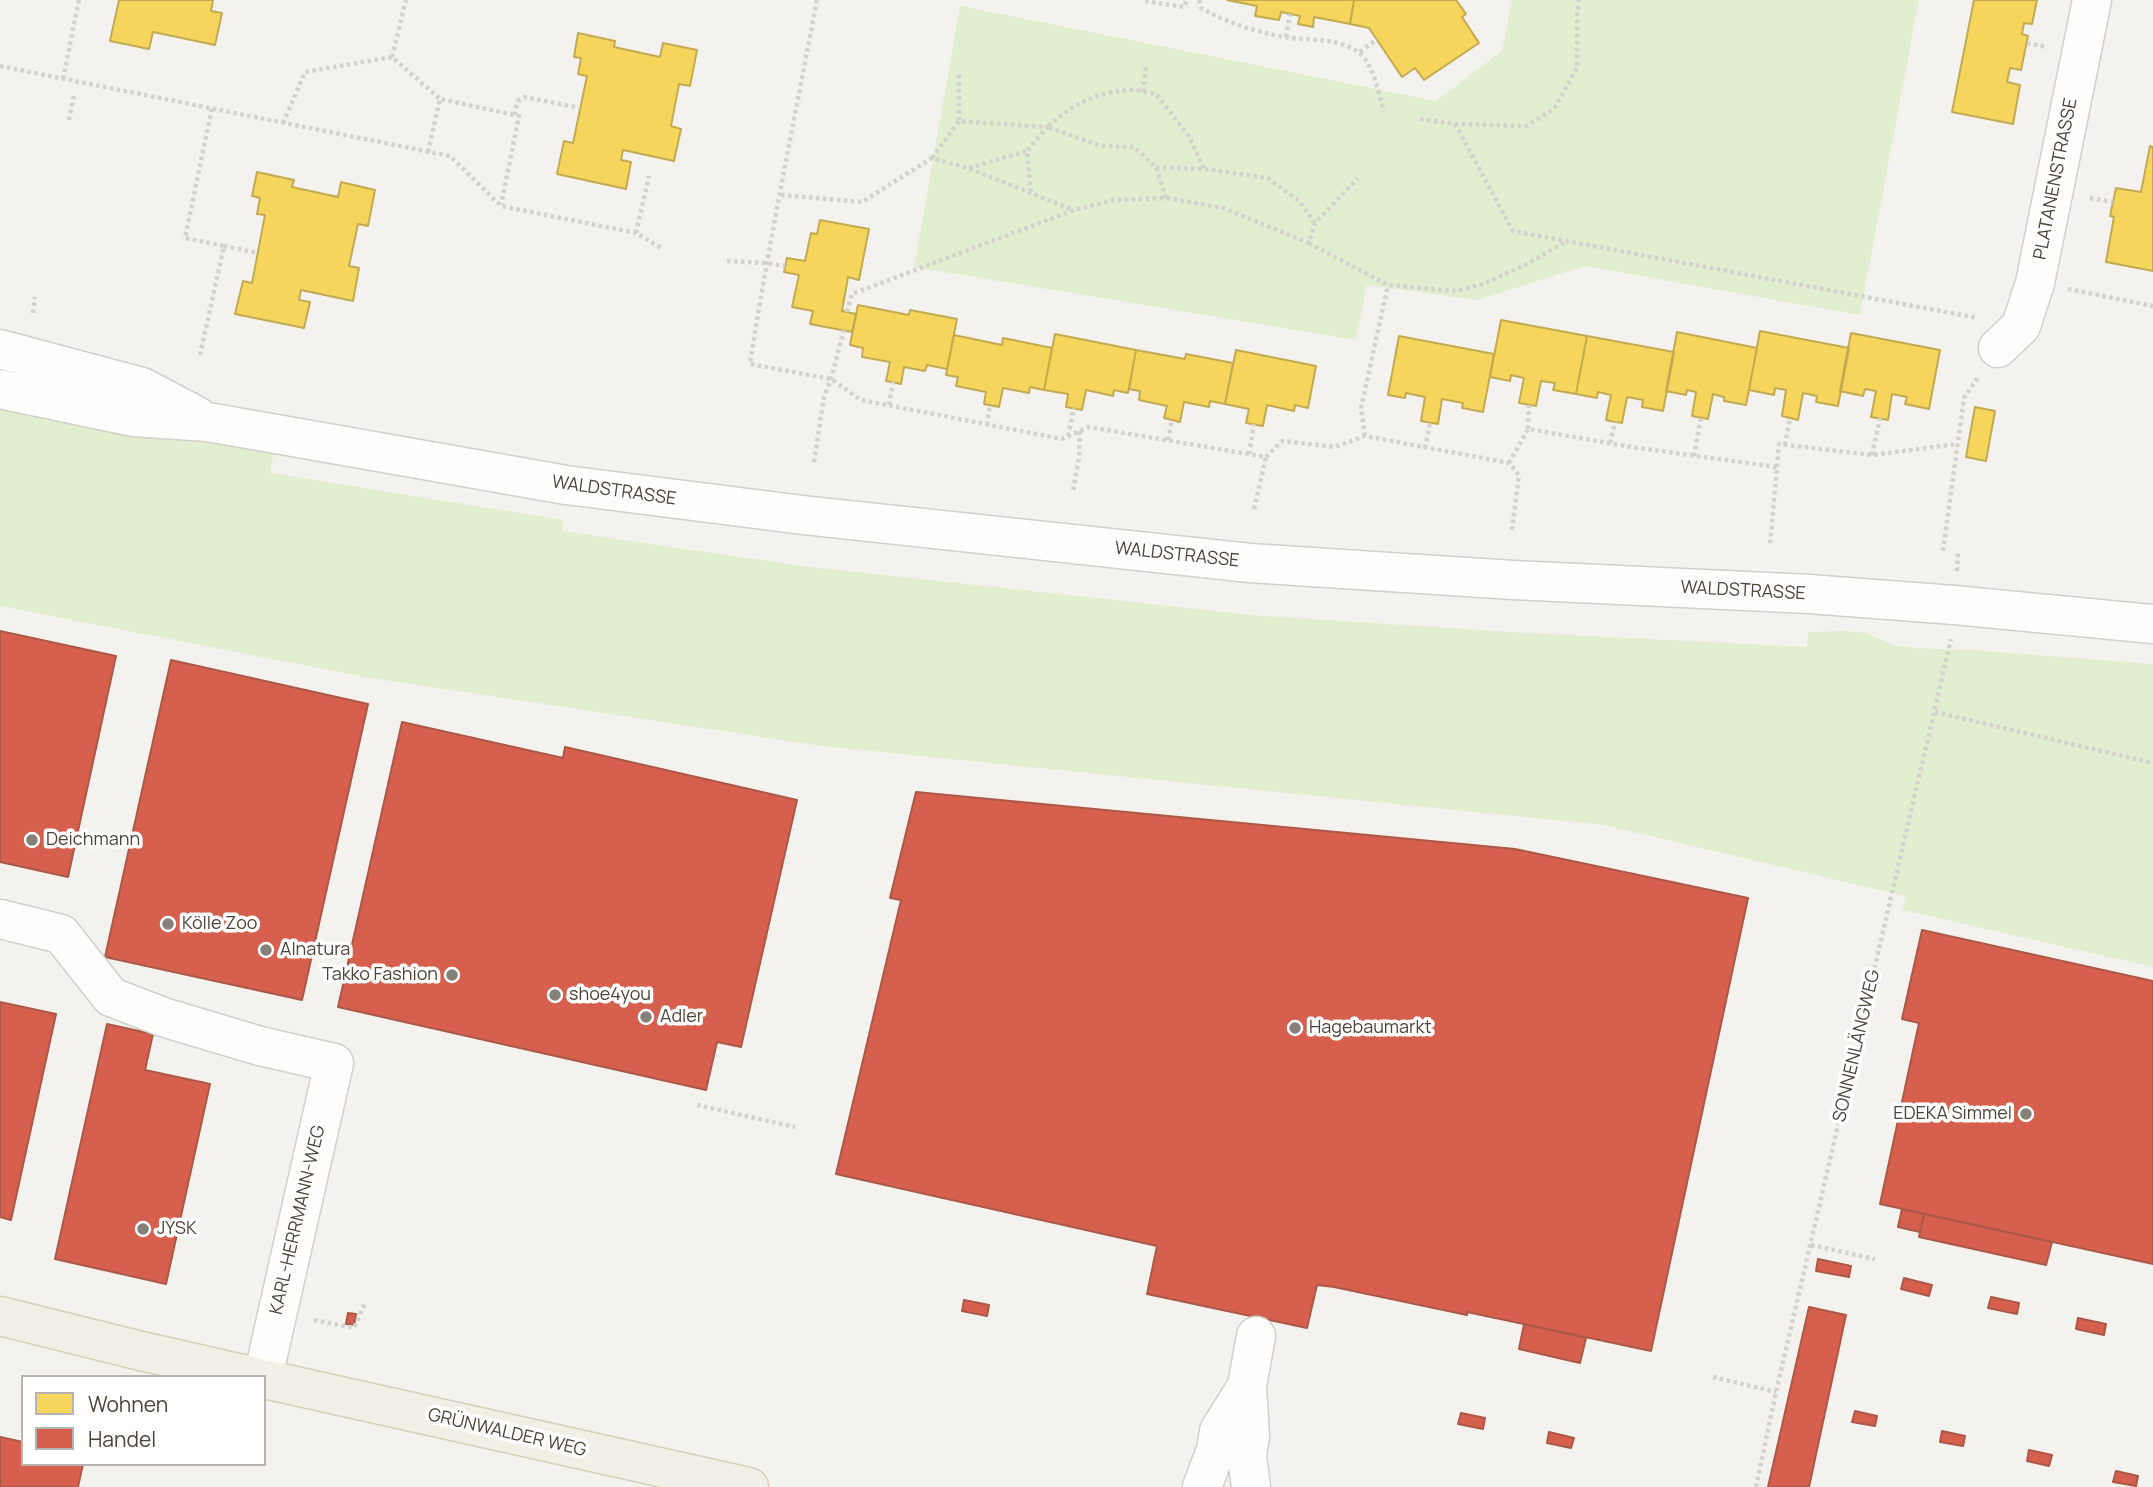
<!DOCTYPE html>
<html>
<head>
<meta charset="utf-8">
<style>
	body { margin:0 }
	#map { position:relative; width:2153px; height:1487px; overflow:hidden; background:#f4f2ee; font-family:Manrope,sans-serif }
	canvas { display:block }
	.legend { position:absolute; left:21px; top:1375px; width:245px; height:91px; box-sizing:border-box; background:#fff; border:2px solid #b7b4b0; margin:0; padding:9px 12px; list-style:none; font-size:21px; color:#4b4439 }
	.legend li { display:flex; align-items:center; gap:14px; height:35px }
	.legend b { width:35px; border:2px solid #b7b4b0 }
</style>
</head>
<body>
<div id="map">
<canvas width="2153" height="1487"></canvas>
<ul class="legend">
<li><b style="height:19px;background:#f6d55c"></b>Wohnen</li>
<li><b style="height:19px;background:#d6604d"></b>Handel</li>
</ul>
</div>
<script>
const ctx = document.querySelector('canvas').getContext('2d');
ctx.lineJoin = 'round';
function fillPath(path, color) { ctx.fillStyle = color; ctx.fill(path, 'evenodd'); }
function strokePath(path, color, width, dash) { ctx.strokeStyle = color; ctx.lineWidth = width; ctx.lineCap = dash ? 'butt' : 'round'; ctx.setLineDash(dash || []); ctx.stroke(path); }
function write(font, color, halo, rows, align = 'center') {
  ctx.font = font + ' Manrope,sans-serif'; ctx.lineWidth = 7; ctx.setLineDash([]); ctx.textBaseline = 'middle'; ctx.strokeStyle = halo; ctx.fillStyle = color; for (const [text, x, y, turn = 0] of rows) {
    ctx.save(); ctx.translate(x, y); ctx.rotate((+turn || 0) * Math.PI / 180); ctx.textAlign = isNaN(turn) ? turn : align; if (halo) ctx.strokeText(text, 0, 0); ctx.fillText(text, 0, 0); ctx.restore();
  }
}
const green = new Path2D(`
	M 1512,0 L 1919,0 L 1860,315 L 1585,266 L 1477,300 L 1367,285 L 1356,340 L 914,267 L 960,6 L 1436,101 L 1502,51 Z
	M 0,408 L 274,451 L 270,473 L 563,520 L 562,531 L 802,566 L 1251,615 L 1509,632 L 1807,647 L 1808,632 L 1847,631 L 1866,633 L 1894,645 L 1913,648 L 1971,650 L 2153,664 L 2153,967 L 1903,910 L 1905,896 L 1604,825 L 822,746 L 365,677 L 0,606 Z`);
const homes = new Path2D(`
	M 119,0 L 213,0 L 211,11 L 222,13 L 215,45 L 153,32 L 149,49 L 110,41 Z
	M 1227,0 L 1354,0 L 1350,24 L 1314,17 L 1313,27 L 1298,24 L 1300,16 L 1281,12 L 1279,20 L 1255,16 L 1257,6 Z
	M 1354,0 L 1456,0 L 1466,14 L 1462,17 L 1479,43 L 1424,80 L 1415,68 L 1402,77 L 1369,28 L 1350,24 Z
	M 1974,0 L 2037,0 L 2032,24 L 2024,23 L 2022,34 L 2028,36 L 2021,70 L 2010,68 L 2007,82 L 2020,85 L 2013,124 L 1952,112 Z
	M 578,33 L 615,41 L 614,47 L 660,57 L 663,43 L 697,50 L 690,86 L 679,84 L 671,126 L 681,129 L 674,161 L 623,150 L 621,160 L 631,162 L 626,189 L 557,174 L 564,141 L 573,143 L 587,76 L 578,74 L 581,58 L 574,57 Z
	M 2150,146 L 2153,147 L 2153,271 L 2106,262 L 2114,217 L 2110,216 L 2116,188 L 2141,192 Z
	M 257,172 L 294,180 L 292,187 L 338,197 L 341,182 L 375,190 L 368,226 L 358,224 L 349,266 L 359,268 L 353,301 L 301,290 L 299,300 L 310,302 L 304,328 L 235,314 L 243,281 L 252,283 L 265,215 L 257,214 L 260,198 L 252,196 Z
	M 820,220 L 869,229 L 859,280 L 848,277 L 842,311 L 856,314 L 852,332 L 810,324 L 813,311 L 792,307 L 799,275 L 784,272 L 787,258 L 805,261 L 811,233 L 817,234 Z
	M 858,305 L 909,315 L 910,310 L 957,319 L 947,369 L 927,365 L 925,371 L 904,367 L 901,384 L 886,381 L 890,362 L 862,357 L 863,348 L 850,345 Z
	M 1501,320 L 1587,336 L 1576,394 L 1553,390 L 1555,383 L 1541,381 L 1536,406 L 1519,403 L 1524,378 L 1511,375 L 1510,381 L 1490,377 Z
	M 1760,331 L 1849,348 L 1838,406 L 1816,402 L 1817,396 L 1803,393 L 1798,420 L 1782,416 L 1786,390 L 1775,388 L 1774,395 L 1749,390 Z
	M 1677,332 L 1757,348 L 1746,405 L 1724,401 L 1724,397 L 1713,394 L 1708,419 L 1692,416 L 1696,392 L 1687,390 L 1686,395 L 1666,391 Z
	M 1851,333 L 1940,350 L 1929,409 L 1905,404 L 1907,397 L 1892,394 L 1888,420 L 1871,417 L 1876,391 L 1865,389 L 1863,396 L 1840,391 Z
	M 1055,334 L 1136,350 L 1128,393 L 1114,390 L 1113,396 L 1086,390 L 1082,410 L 1066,407 L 1068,394 L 1044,390 Z
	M 954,335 L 1002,345 L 1003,338 L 1052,348 L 1044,390 L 1030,387 L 1029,393 L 1003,388 L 999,407 L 984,404 L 986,392 L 956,386 L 958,377 L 946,375 Z
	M 1399,336 L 1494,354 L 1483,412 L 1462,408 L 1463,403 L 1442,399 L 1438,424 L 1421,421 L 1425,397 L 1406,393 L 1405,398 L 1388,395 Z
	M 1587,336 L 1674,352 L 1663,411 L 1642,407 L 1643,400 L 1627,397 L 1622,423 L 1615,422 L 1606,420 L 1611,395 L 1598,392 L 1597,398 L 1576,394 Z
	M 1136,350 L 1185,359 L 1186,354 L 1233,363 L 1225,404 L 1210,401 L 1209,407 L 1184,402 L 1180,422 L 1164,418 L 1167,406 L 1139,400 L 1140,391 L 1129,389 Z
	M 1236,350 L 1316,366 L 1308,408 L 1295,405 L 1294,411 L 1267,405 L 1263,426 L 1246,423 L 1249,409 L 1225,404 Z
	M 1975,407 L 1995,411 L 1986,461 L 1966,457 Z`);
const shops = new Path2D(`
	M 0,631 L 116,656 L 68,877 L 0,862 Z
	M 171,660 L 368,704 L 302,1000 L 105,957 Z
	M 402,722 L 563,758 L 565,747 L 797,800 L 741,1047 L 717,1042 L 706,1090 L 338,1007 Z
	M 916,792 L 1515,849 L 1748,898 L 1651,1351 L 1467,1312 L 1467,1315 L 1334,1287 L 1317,1285 L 1307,1328 L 1147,1294 L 1157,1246 L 836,1174 L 901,900 L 890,898 Z
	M 1922,930 L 2153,981 L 2153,1264 L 1880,1204 L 1919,1023 L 1902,1019 Z
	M 0,1002 L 56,1014 L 11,1220 L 0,1217 Z
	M 107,1024 L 153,1034 L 145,1070 L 210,1084 L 166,1284 L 55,1259 Z
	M 1902,1209 L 1924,1214 L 1920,1232 L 1898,1227 Z
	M 1924,1214 L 2052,1242 L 2046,1265 L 1919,1237 Z
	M 1818,1259 L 1851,1266 L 1849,1277 L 1816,1271 Z
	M 1904,1278 L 1932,1285 L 1929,1296 L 1901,1289 Z
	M 1991,1297 L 2019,1303 L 2017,1314 L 1988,1308 Z
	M 964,1300 L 989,1305 L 987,1316 L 962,1311 Z
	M 1809,1307 L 1846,1315 L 1809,1487 L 1768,1487 Z
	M 348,1313 L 356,1314 L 354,1325 L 346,1324 Z
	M 2078,1318 L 2106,1324 L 2104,1335 L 2076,1329 Z
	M 1524,1324 L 1586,1338 L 1580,1363 L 1519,1349 Z
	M 1855,1411 L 1877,1416 L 1875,1426 L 1852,1422 Z
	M 1461,1413 L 1485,1418 L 1483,1429 L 1458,1424 Z
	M 1942,1431 L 1965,1436 L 1963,1446 L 1940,1442 Z
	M 1549,1432 L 1574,1438 L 1571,1448 L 1547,1443 Z
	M 0,1437 L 23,1442 L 23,1464 L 83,1464 L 78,1487 L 0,1487 Z
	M 2029,1450 L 2052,1455 L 2049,1466 L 2027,1461 Z
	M 2116,1471 L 2138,1476 L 2136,1486 L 2113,1482 Z`);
const path = new Path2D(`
	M 817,0 C 794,121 769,242 750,364 L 831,379 L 861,400 L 1062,439 L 1089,427 L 1266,457 L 1282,441 L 1335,447 L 1365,436 L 1509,463 L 1519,475 L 1512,530
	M 1199,0 L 1201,8 C 1227,23 1254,31 1284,37 C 1308,41 1337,37 1358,52 C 1373,62 1379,95 1384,111
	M 1145,1 L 1184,7 L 1187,0
	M 1286,37 L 1290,14
	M 2027,43 L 2046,47
	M 1360,52 L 1377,39
	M 392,57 L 406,0
	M 0,66 L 450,156 L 501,206 L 636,233 L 663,249
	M 959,75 L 959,121 L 1047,127 L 1027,151
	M 63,79 L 79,0
	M 1143,92 L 1146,66
	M 514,115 L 518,101 L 525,97 L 580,108
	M 1420,119 L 1455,124 L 1526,126 L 1554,109 L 1577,68 L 1577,15 L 1579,0
	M 69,120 L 74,95
	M 283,123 L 305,72 L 392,57 L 440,99
	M 1455,124 L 1513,231 L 1978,318
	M 428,152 L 440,99 L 519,116 L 501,205
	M 932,158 L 959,121
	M 1156,167 L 1204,169 L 1268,178 L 1299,201 L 1315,223
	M 969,168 L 1027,151 L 1031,193
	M 781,195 L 862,202 L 932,158 L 968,168 L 1073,210
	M 1166,198 L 1156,167 L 1134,147 L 1102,146 L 1047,127 C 1071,106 1095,92 1128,90 C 1137,89 1148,93 1156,94 L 1189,136 L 1204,169
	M 2090,198 L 2113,202
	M 636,233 L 649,176
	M 1309,243 L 1388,285 L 1456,291 L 1483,284 L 1527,264 L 1567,241
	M 224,246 L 258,253
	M 727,261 L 765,263 L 785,266
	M 2068,289 L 2153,306
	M 847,312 L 852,294 L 1074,210 L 1114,200 L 1166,198 L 1223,208 L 1309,243 L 1315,223 L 1358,178
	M 33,313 L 35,297
	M 200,355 L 224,246 L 185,238 L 212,108
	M 889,405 L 893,382
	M 987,425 L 990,405
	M 1528,429 L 1529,405
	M 1068,436 L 1074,408
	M 1365,436 L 1361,408 L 1388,285
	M 1168,440 L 1172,420
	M 1610,443 L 1615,422
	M 1785,445 L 1790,418
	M 1425,448 L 1430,423
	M 1249,454 L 1254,424
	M 1872,455 L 1880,418
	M 1694,456 L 1701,417
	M 814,462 L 824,397 L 831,379 L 844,330
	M 1509,463 L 1528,429 L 1631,447 L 1777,467 L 1770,545
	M 1777,467 L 1779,444 L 1872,455 L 1957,444
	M 1073,490 L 1079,458 L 1080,431
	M 1254,509 L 1266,457
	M 1943,551 L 1964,398 L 1979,376
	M 1957,571 L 1958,552
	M 1935,712 L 2153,763
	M 697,1105 L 795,1127
	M 1811,1245 L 1875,1259
	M 314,1320 L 354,1328 L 365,1303
	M 1713,1377 L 1776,1392
	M 1756,1487 L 1776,1392 L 1951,639`);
const minor = new Path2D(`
	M 1998,348 L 2021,326 L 2035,283 L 2092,0
	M 0,349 L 142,387 L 197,416
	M 0,389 L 133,417 L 208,422 L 566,485 L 803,515 L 1250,563 L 1513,580 L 1809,594 L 1954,605 L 2153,624
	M 0,919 L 61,934 L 111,997 L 166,1018 L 260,1046 L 334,1063 L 263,1377
	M 1202,1487 L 1216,1450 L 1219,1431 L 1247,1386
	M 1251,1487 L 1247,1456 L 1250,1436 L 1247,1386 L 1256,1336`);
const major = new Path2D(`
	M 0,1316 L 141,1351 L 256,1377
	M 264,1379 L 749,1487`);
const markers = [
	[32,840,7,"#868178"],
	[168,924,7,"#868178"],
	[266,950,7,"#868178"],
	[452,975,7,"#868178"],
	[555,995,7,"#868178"],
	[646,1017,7,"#868178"],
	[1295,1028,7,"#868178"],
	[2026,1114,7,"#868178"],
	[143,1229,7,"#868178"]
];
const streetNames = [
	["PLATANENSTRASSE",2056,179,-79],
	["WALDSTRASSE",614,491,8],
	["WALDSTRASSE",1177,555,6],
	["WALDSTRASSE",1743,591,3],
	["SONNENLÄNGWEG",1857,1046,-77],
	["KARL-HERRMANN-WEG",298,1220,-77],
	["GRÜNWALDER WEG",507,1433,13]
];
const poiNames = [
	["Deichmann",46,840],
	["Kölle Zoo",182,924],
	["Alnatura",280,950],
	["Takko Fashion",438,975,"right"],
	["shoe4you",569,995],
	["Adler",660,1017],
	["Hagebaumarkt",1309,1028],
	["EDEKA Simmel",2012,1114,"right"],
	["JYSK",157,1229]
];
fillPath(green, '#e1eecf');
fillPath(homes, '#f6d55c');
strokePath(homes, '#c3aa52', 2);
fillPath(shops, '#d6604d');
strokePath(shops, '#ac5847', 2);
strokePath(minor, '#d2d0cb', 41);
strokePath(major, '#d6cfbb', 41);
strokePath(path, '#d3d2cc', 4.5, [3.5, 3.5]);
strokePath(minor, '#fdfdfc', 38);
strokePath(major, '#f2efe6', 38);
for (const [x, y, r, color] of markers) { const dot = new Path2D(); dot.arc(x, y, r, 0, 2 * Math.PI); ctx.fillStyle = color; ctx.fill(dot); strokePath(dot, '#fff', 2.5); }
write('18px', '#4b4439', '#fff', streetNames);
write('18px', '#4b4439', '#fff', poiNames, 'left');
</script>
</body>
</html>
